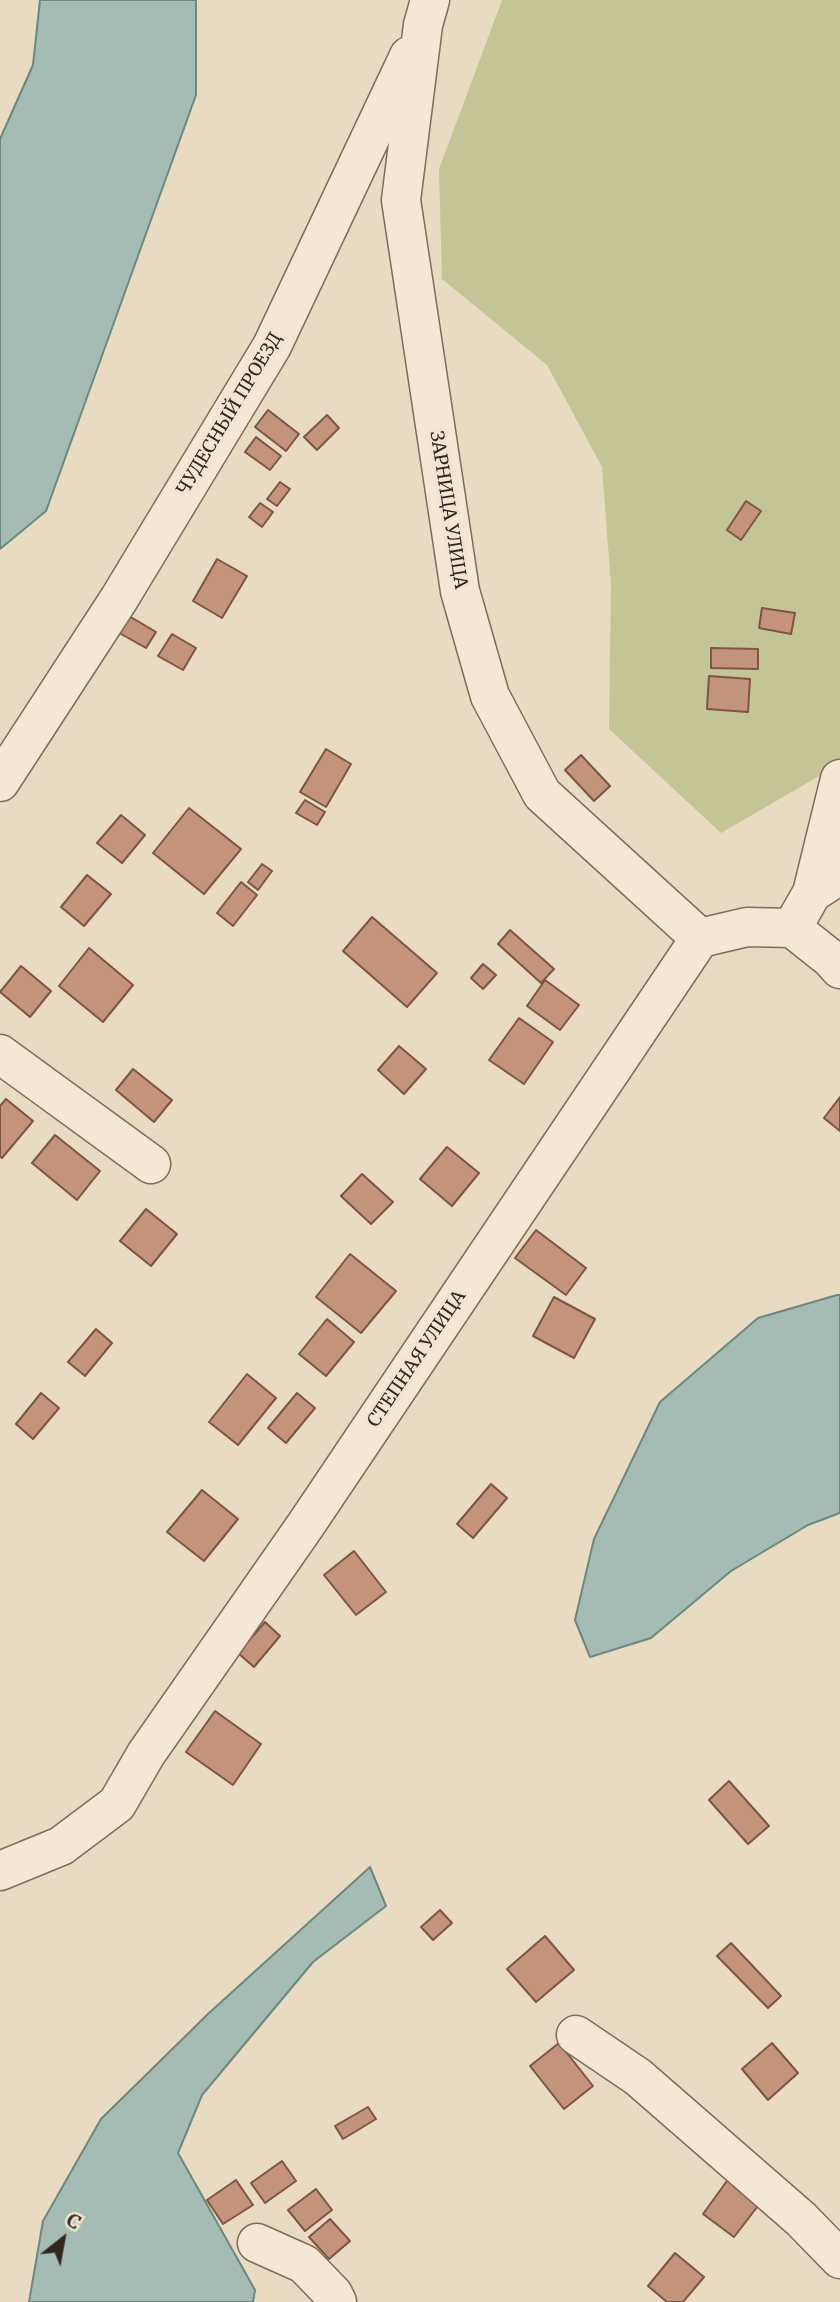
<!DOCTYPE html>
<html>
<head>
<meta charset="utf-8">
<style>
	body { margin:0 }
	#map { position:relative; width:840px; height:2302px; overflow:hidden; background:#e9dac2; font-family:Merriweather,serif }
	canvas { display:block }
	.north { position:absolute; left:28px; top:2204px; width:70px; height:70px; -webkit-text-stroke:5px #f1e5d1; paint-order:stroke; rotate:31deg; font-size:19px; font-weight:700; line-height:28px; text-align:center; color:#32261e }
	.north::after { content:''; display:block; margin:auto; width:24px; height:32px; background:#32261e; clip-path:polygon(50% 0,100% 100%,50% 72%,0 100%) }
</style>
</head>
<body>
<div id="map">
<canvas width="840" height="2302"></canvas>
<div class="north">С</div>
</div>
<script>
const ctx = document.querySelector('canvas').getContext('2d');
ctx.lineJoin = 'round';
function fillPath(path, color) { ctx.fillStyle = color; ctx.fill(path, 'evenodd'); }
function strokePath(path, color, width, dash) { ctx.strokeStyle = color; ctx.lineWidth = width; ctx.lineCap = dash ? 'butt' : 'round'; ctx.setLineDash(dash || []); ctx.stroke(path); }
function write(font, color, halo, rows, align = 'center') {
  ctx.font = font + ' Merriweather,serif'; ctx.lineWidth = 7; ctx.setLineDash([]); ctx.textBaseline = 'middle'; ctx.strokeStyle = halo; ctx.fillStyle = color; for (const [text, x, y, turn = 0] of rows) {
    ctx.save(); ctx.translate(x, y); ctx.rotate((+turn || 0) * Math.PI / 180); ctx.textAlign = isNaN(turn) ? turn : align; if (halo) ctx.strokeText(text, 0, 0); ctx.fillText(text, 0, 0); ctx.restore();
  }
}
const green = new Path2D(`
	M 502,0 L 840,0 L 840,764 L 721,833 L 609,729 L 611,585 L 602,467 L 547,365 L 442,279 L 439,169 Z`);
const water = new Path2D(`
	M 40,0 L 196,0 L 196,95 L 46,511 L 0,549 L 0,139 L 33,65 Z
	M 837,1295 L 840,1295 L 840,1513 L 808,1525 L 731,1571 L 651,1638 L 590,1657 L 575,1620 L 594,1539 L 660,1402 L 758,1318 Z
	M 370,1867 L 386,1906 L 313,1962 L 202,2095 L 178,2153 L 255,2290 L 253,2302 L 29,2302 L 43,2221 L 101,2119 L 209,2013 Z`);
const building = new Path2D(`
	M 268,410 L 299,434 L 286,451 L 255,427 Z
	M 327,415 L 339,428 L 317,450 L 304,437 Z
	M 256,437 L 281,456 L 270,470 L 245,452 Z
	M 280,482 L 290,489 L 277,506 L 267,499 Z
	M 746,501 L 761,511 L 741,540 L 727,530 Z
	M 260,503 L 273,512 L 262,527 L 249,517 Z
	M 217,559 L 247,576 L 222,618 L 193,601 Z
	M 762,608 L 795,613 L 791,634 L 759,628 Z
	M 124,613 L 156,632 L 146,648 L 114,630 Z
	M 172,634 L 196,648 L 183,670 L 158,656 Z
	M 711,648 L 758,649 L 758,669 L 711,668 Z
	M 709,676 L 750,679 L 748,712 L 707,709 Z
	M 326,749 L 351,764 L 326,807 L 300,792 Z
	M 581,755 L 610,786 L 594,801 L 565,770 Z
	M 305,800 L 325,812 L 317,825 L 296,813 Z
	M 189,808 L 241,849 L 204,894 L 153,853 Z
	M 121,815 L 145,835 L 122,863 L 97,843 Z
	M 262,864 L 272,871 L 258,890 L 248,882 Z
	M 87,875 L 111,894 L 84,926 L 61,907 Z
	M 241,882 L 257,895 L 233,926 L 217,913 Z
	M 372,917 L 437,973 L 407,1007 L 343,951 Z
	M 510,930 L 554,969 L 541,983 L 498,944 Z
	M 89,948 L 133,985 L 103,1022 L 59,986 Z
	M 483,964 L 496,975 L 483,989 L 471,978 Z
	M 21,966 L 51,991 L 30,1017 L 0,992 Z
	M 545,980 L 579,1005 L 560,1030 L 527,1006 Z
	M 519,1018 L 553,1042 L 524,1084 L 489,1060 Z
	M 399,1046 L 426,1069 L 404,1094 L 378,1070 Z
	M 133,1069 L 172,1100 L 154,1122 L 116,1090 Z
	M 840,1097 L 840,1131 L 824,1118 Z
	M 6,1099 L 33,1121 L 2,1158 L 0,1156 L 0,1106 Z
	M 55,1135 L 100,1171 L 77,1200 L 32,1163 Z
	M 447,1147 L 479,1173 L 452,1206 L 420,1179 Z
	M 362,1174 L 393,1202 L 371,1224 L 341,1196 Z
	M 146,1209 L 177,1234 L 151,1266 L 120,1241 Z
	M 536,1230 L 586,1268 L 566,1295 L 515,1258 Z
	M 350,1254 L 396,1291 L 361,1333 L 316,1297 Z
	M 554,1297 L 595,1319 L 574,1358 L 533,1336 Z
	M 327,1319 L 354,1342 L 326,1376 L 299,1354 Z
	M 96,1329 L 112,1343 L 85,1376 L 68,1362 Z
	M 247,1374 L 276,1398 L 238,1445 L 209,1422 Z
	M 41,1393 L 59,1408 L 33,1439 L 16,1424 Z
	M 297,1393 L 315,1408 L 286,1443 L 268,1428 Z
	M 491,1484 L 507,1498 L 473,1538 L 457,1524 Z
	M 202,1490 L 238,1519 L 204,1561 L 167,1532 Z
	M 354,1551 L 386,1592 L 356,1615 L 324,1575 Z
	M 265,1622 L 280,1636 L 254,1667 L 238,1653 Z
	M 215,1711 L 261,1744 L 233,1785 L 186,1752 Z
	M 729,1781 L 769,1826 L 748,1844 L 709,1800 Z
	M 440,1910 L 452,1923 L 433,1940 L 421,1927 Z
	M 545,1936 L 574,1970 L 536,2002 L 507,1969 Z
	M 731,1943 L 781,1996 L 768,2008 L 717,1956 Z
	M 559,2043 L 593,2086 L 564,2109 L 530,2066 Z
	M 772,2043 L 798,2073 L 768,2100 L 742,2069 Z
	M 368,2107 L 376,2119 L 343,2139 L 335,2126 Z
	M 282,2161 L 296,2181 L 265,2203 L 251,2183 Z
	M 729,2178 L 761,2202 L 734,2237 L 703,2214 Z
	M 236,2180 L 253,2205 L 223,2224 L 207,2200 Z
	M 316,2189 L 332,2210 L 305,2231 L 288,2210 Z
	M 330,2219 L 350,2241 L 329,2259 L 309,2237 Z
	M 675,2253 L 704,2277 L 683,2302 L 667,2302 L 648,2286 Z`);
const street = new Path2D(`
	M 430,0 L 423,25 L 401,200 L 460,591 L 490,696 L 542,794 L 700,938
	M 0,782 L 119,599 L 272,346 L 409,56
	M 812,893 L 840,779
	M 792,928 L 831,959 L 840,969
	M 0,1054 L 151,1164
	M 0,1871 L 61,1846 L 117,1804 L 146,1754 L 305,1526 L 700,938 L 747,927 L 792,928 L 812,893 L 840,875
	M 576,2035 L 638,2077 L 801,2219 L 840,2259
	M 257,2243 L 304,2264 L 333,2294 L 337,2302`);
const streetNames = [
	["ЧУДЕСНЫЙ ПРОЕЗД",230,414,-59],
	["ЗАРНИЦА УЛИЦА",448,510,81],
	["СТЕПНАЯ УЛИЦА",417,1359,-56]
];
fillPath(green, '#c4c597');
fillPath(water, '#a4bcb3');
strokePath(water, '#6c887f', 2);
fillPath(building, '#c3937c');
strokePath(building, '#7d5544', 2);
strokePath(street, '#806c5b', 41);
strokePath(street, '#f4e8d4', 38);
write('18px', '#32261e', '#f1e5d1', streetNames);
</script>
</body>
</html>
